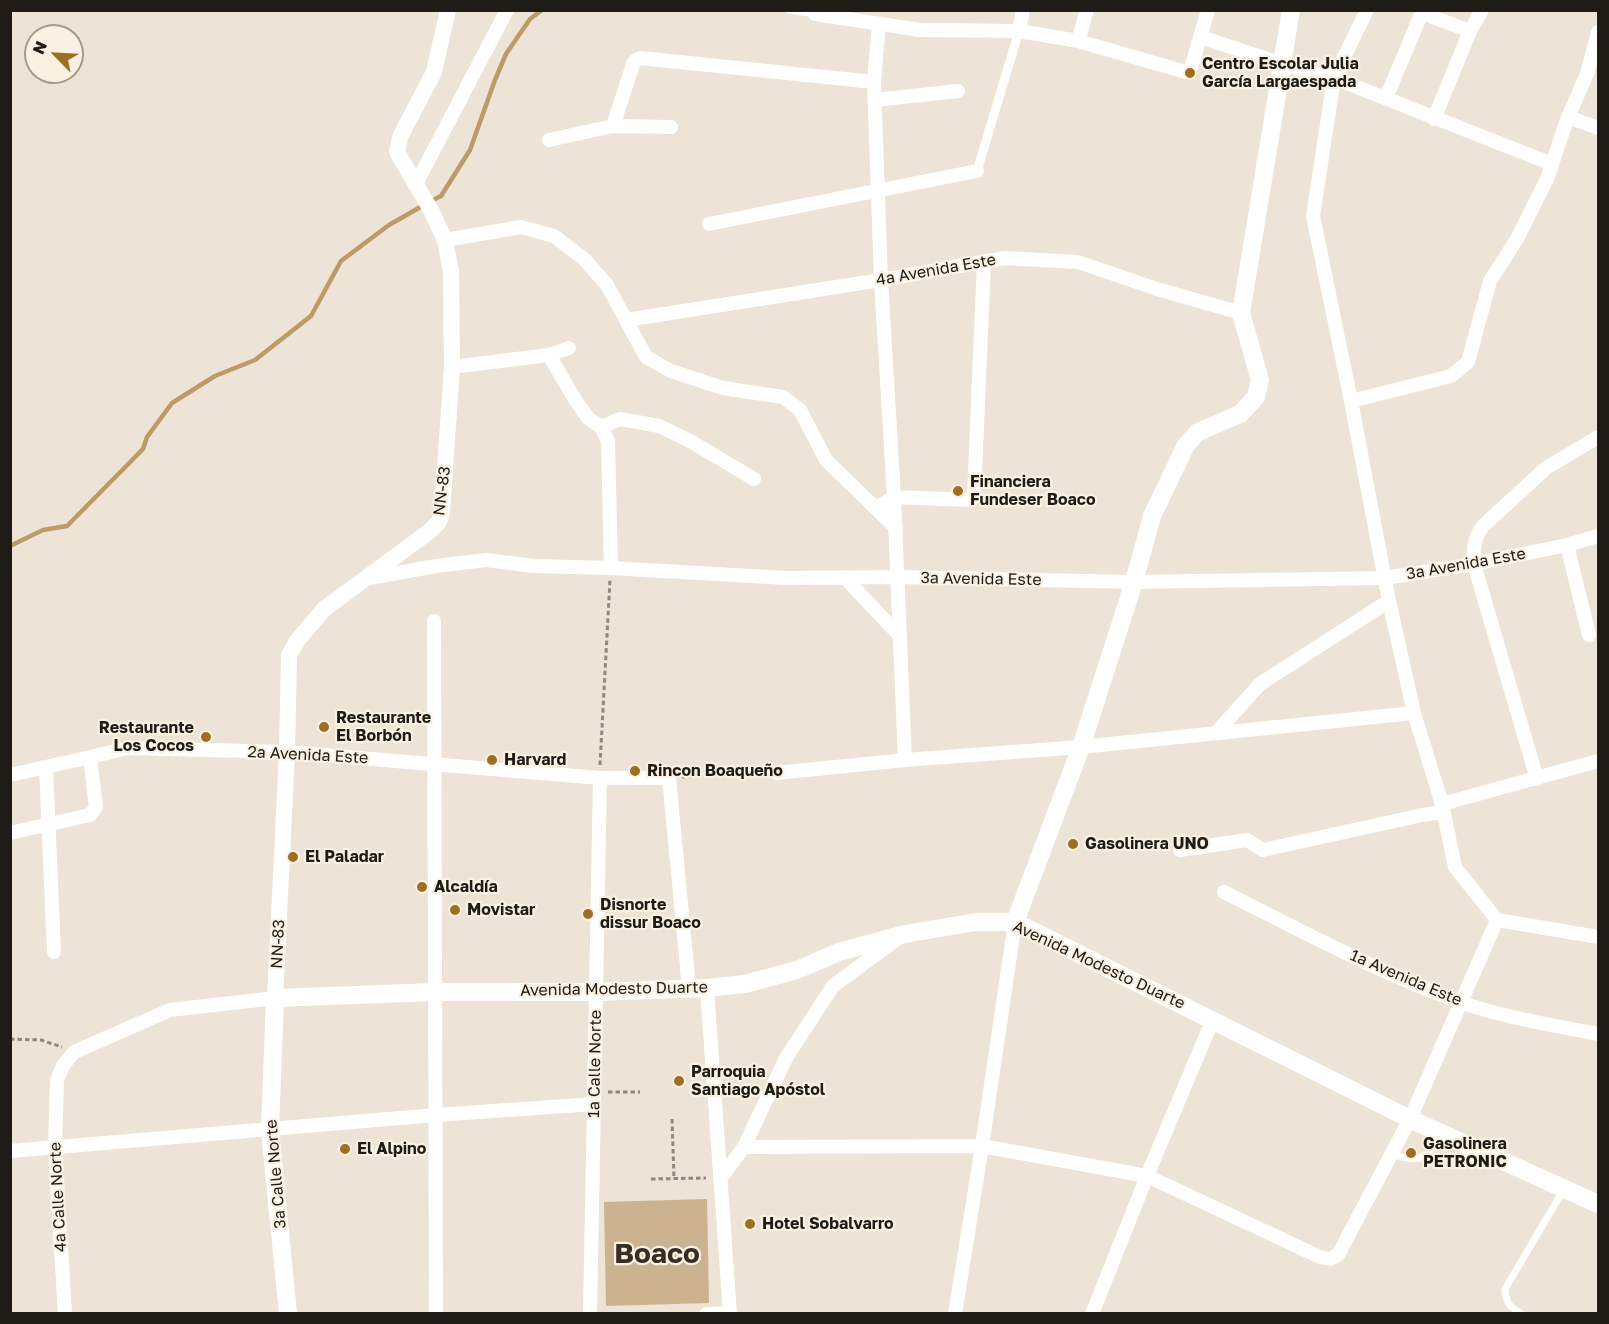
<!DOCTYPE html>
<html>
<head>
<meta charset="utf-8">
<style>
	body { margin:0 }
	#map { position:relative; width:1609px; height:1324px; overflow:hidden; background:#ede3d6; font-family:"Golos Text",sans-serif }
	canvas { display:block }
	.frame { position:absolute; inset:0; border:12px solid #1f1b16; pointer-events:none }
	.north { position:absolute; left:24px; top:24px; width:60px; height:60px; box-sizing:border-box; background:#faf1e3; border:2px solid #a29b91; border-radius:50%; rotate:294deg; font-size:16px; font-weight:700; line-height:24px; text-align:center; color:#1f1b16 }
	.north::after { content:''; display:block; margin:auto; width:21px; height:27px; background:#9e6f22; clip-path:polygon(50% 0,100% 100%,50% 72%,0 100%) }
</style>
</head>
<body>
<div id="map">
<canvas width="1609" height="1324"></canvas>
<div class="frame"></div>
<div class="north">N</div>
</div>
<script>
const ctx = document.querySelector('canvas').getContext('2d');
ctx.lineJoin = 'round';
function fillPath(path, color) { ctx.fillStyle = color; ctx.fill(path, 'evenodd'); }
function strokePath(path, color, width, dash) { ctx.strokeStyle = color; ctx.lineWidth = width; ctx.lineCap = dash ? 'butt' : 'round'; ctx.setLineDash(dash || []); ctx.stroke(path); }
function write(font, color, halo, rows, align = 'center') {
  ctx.font = font + ' "Golos Text",sans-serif'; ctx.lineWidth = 4.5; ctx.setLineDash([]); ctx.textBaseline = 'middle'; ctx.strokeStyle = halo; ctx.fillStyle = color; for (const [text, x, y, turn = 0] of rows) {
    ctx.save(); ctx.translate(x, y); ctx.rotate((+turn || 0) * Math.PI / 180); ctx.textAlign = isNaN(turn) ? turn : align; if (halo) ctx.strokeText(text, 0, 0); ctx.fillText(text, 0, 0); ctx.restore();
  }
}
const green = new Path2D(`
	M 707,1199 L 709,1303 L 606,1306 L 604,1202 Z`);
const stream = new Path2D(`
	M 431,201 L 441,196 L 470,150 L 495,80 L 506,54 L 530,19 L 542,10
	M 10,546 L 43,530 L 67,526 L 143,449 L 147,437 L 172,403 L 215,376 L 255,360 L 311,316 L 341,261 L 389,225 L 424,205`);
const path = new Path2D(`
	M 600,765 L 610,580
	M 682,777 L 763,773
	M 10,1039 L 41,1040 L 62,1047
	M 608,1092 L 640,1092
	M 672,1119 L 674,1178
	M 651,1179 L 706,1178`);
const service = new Path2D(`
	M 789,10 L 815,14
	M 1391,1154 C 1424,1164 1423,1159 1443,1134
	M 1522,1314 C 1510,1307 1506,1304 1505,1289 L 1564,1189`);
const pedestrian = new Path2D(`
	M 977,171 L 1019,31`);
const minor = new Path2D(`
	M 1367,10 L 1334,78 L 1313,216 L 1351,401 L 1389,601 L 1414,713 L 1442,804 L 1455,867 L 1497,920 L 1598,937
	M 1422,13 L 1470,31
	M 815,14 L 920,30 L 1019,31 L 1078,41 L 1186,72 L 1191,68 L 1208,10
	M 879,24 L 874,82 L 881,280 L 894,497 L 905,760
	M 1019,31 L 1023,10
	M 1201,37 L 1282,64 L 1334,78 L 1552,164
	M 1078,41 L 1087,10
	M 1386,98 L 1423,10
	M 875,100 L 958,91
	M 1568,117 L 1598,128
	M 1434,119 L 1470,31 L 1482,10
	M 613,126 L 633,64 L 636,60 L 640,58 L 874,82
	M 549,140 L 613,126 L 671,127
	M 416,184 L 507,10
	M 709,224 L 977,171
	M 445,240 L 521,227 L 554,236 L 584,259 L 607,285 L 646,357 L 671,371 L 723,388 L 783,397 L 800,410 L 826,460 L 896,528
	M 626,320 L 881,280 L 1005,258 L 1078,262 L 1157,289 L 1241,313
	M 549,355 L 574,398 L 588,418 L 601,427 L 608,441 L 611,568
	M 452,367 L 549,355 L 569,348
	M 1351,401 L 1451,376 L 1468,362 L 1490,281 L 1517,239 L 1547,179 L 1568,117 L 1587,74 L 1598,32
	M 601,427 L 620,419 L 659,426 L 690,441 L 754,479
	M 876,508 L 894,497 L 970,500 L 974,496 L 984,262
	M 1567,545 L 1589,635
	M 844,577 L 900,636
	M 364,579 L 436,566 L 486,560 L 534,566 L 611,568 L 786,578 L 898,577 L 1134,582 L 1385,578 L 1474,564 L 1567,545 L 1598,536
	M 434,621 L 436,1314
	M 1216,733 L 1260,684 L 1389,601
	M 46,767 L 54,952
	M 776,773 L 905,760 L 1081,747 L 1414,713
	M 10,775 L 90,757
	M 1537,779 L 1474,564 C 1473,549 1474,538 1483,526 L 1546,468 L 1598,437
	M 1442,804 L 1598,761
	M 10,833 L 90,815 L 96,807 L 90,757 L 128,748 L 287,752 L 600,778 L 669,778 L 689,988
	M 1180,850 L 1247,840 L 1263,850 L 1422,815 L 1443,812
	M 1224,892 C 1301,931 1378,972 1460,1002 C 1505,1018 1552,1025 1598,1034
	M 707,988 L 730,1314
	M 744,1147 L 982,1146 L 1147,1176 L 1320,1257 L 1330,1259 L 1338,1255 L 1410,1119 L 1497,920
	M 10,1151 L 436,1115 L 594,1104
	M 720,1179 L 744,1147 L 786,1058 L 833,986 L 898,938
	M 65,1314 L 55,1148 L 57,1080 L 63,1066 L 74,1052 L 170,1010 L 275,998
	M 590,1314 L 600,778
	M 706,1314 L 730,1313
	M 955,1314 L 982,1146 L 1015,922
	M 1092,1314 L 1147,1176 L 1213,1019`);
const tertiary = new Path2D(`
	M 275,998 L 287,752 L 289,655 L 297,641 L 324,609 L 430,531 L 439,522 L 442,512 L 452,367 L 451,271 L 445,240 L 431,210 L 397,152 L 400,137 L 434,72 L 448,10`);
const secondary = new Path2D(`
	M 1015,922 L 1081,747 L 1134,582 L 1152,516 L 1186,445 L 1198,432 L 1240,414 L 1256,397 L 1260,380 L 1241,313 L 1291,10
	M 288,1314 L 270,1130 L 275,998 L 435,992 L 596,992 L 707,988 L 745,984 L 797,970 L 839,952 L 905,934 L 976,922 L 1015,922 L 1410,1119 L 1598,1204`);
const markers = [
	[1190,73,6,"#9e6f22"],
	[958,491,6,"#9e6f22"],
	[324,727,6,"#9e6f22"],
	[206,737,6,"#9e6f22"],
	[492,760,6,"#9e6f22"],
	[635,771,6,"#9e6f22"],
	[1073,844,6,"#9e6f22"],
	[293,857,6,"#9e6f22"],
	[422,887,6,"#9e6f22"],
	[455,910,6,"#9e6f22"],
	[588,914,6,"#9e6f22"],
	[679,1081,6,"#9e6f22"],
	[345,1149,6,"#9e6f22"],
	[1411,1153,6,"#9e6f22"],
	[750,1224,6,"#9e6f22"]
];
const poiNames = [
	["Centro Escolar Julia",1202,64],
	["García Largaespada",1202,82],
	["Financiera",970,482],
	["Fundeser Boaco",970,500],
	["Restaurante",336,718],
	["El Borbón",336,736],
	["Restaurante",194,728,"right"],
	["Los Cocos",194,746,"right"],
	["Harvard",504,760],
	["Rincon Boaqueño",647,771],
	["Gasolinera UNO",1085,844],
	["El Paladar",305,857],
	["Alcaldía",434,887],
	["Disnorte",600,905],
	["dissur Boaco",600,923],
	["Movistar",467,910],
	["Parroquia",691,1072],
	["Santiago Apóstol",691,1090],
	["Gasolinera",1423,1144],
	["PETRONIC",1423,1162],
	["El Alpino",357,1149],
	["Hotel Sobalvarro",762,1224]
];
const streetNames = [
	["4a Avenida Este",936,270,-10],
	["NN-83",442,491,-83],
	["3a Avenida Este",1466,564,-10],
	["3a Avenida Este",981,579,1],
	["2a Avenida Este",308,755,3],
	["NN-83",278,944,-87],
	["Avenida Modesto Duarte",1099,965,25],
	["1a Avenida Este",1406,978,23],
	["Avenida Modesto Duarte",614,989,-1],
	["1a Calle Norte",595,1064,-89],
	["3a Calle Norte",276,1174,-95],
	["4a Calle Norte",58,1197,-93]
];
const townNames = [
	["Boaco",657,1254]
];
fillPath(green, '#ccb28e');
strokePath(stream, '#be9a67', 4.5);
strokePath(path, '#90887f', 3, [4.5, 3]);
strokePath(service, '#fff', 7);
strokePath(pedestrian, '#fff', 9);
strokePath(minor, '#fff', 14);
strokePath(tertiary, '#fff', 16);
strokePath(secondary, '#fff', 18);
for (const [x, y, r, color] of markers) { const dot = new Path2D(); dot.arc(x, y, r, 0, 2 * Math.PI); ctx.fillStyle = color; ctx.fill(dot); strokePath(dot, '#faf1e3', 2); }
write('bold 16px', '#1f1b16', '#faf1e3', poiNames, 'left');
write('16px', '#1f1b16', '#faf1e3', streetNames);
write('bold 28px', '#362e24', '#faf1e3', townNames);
</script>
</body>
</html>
